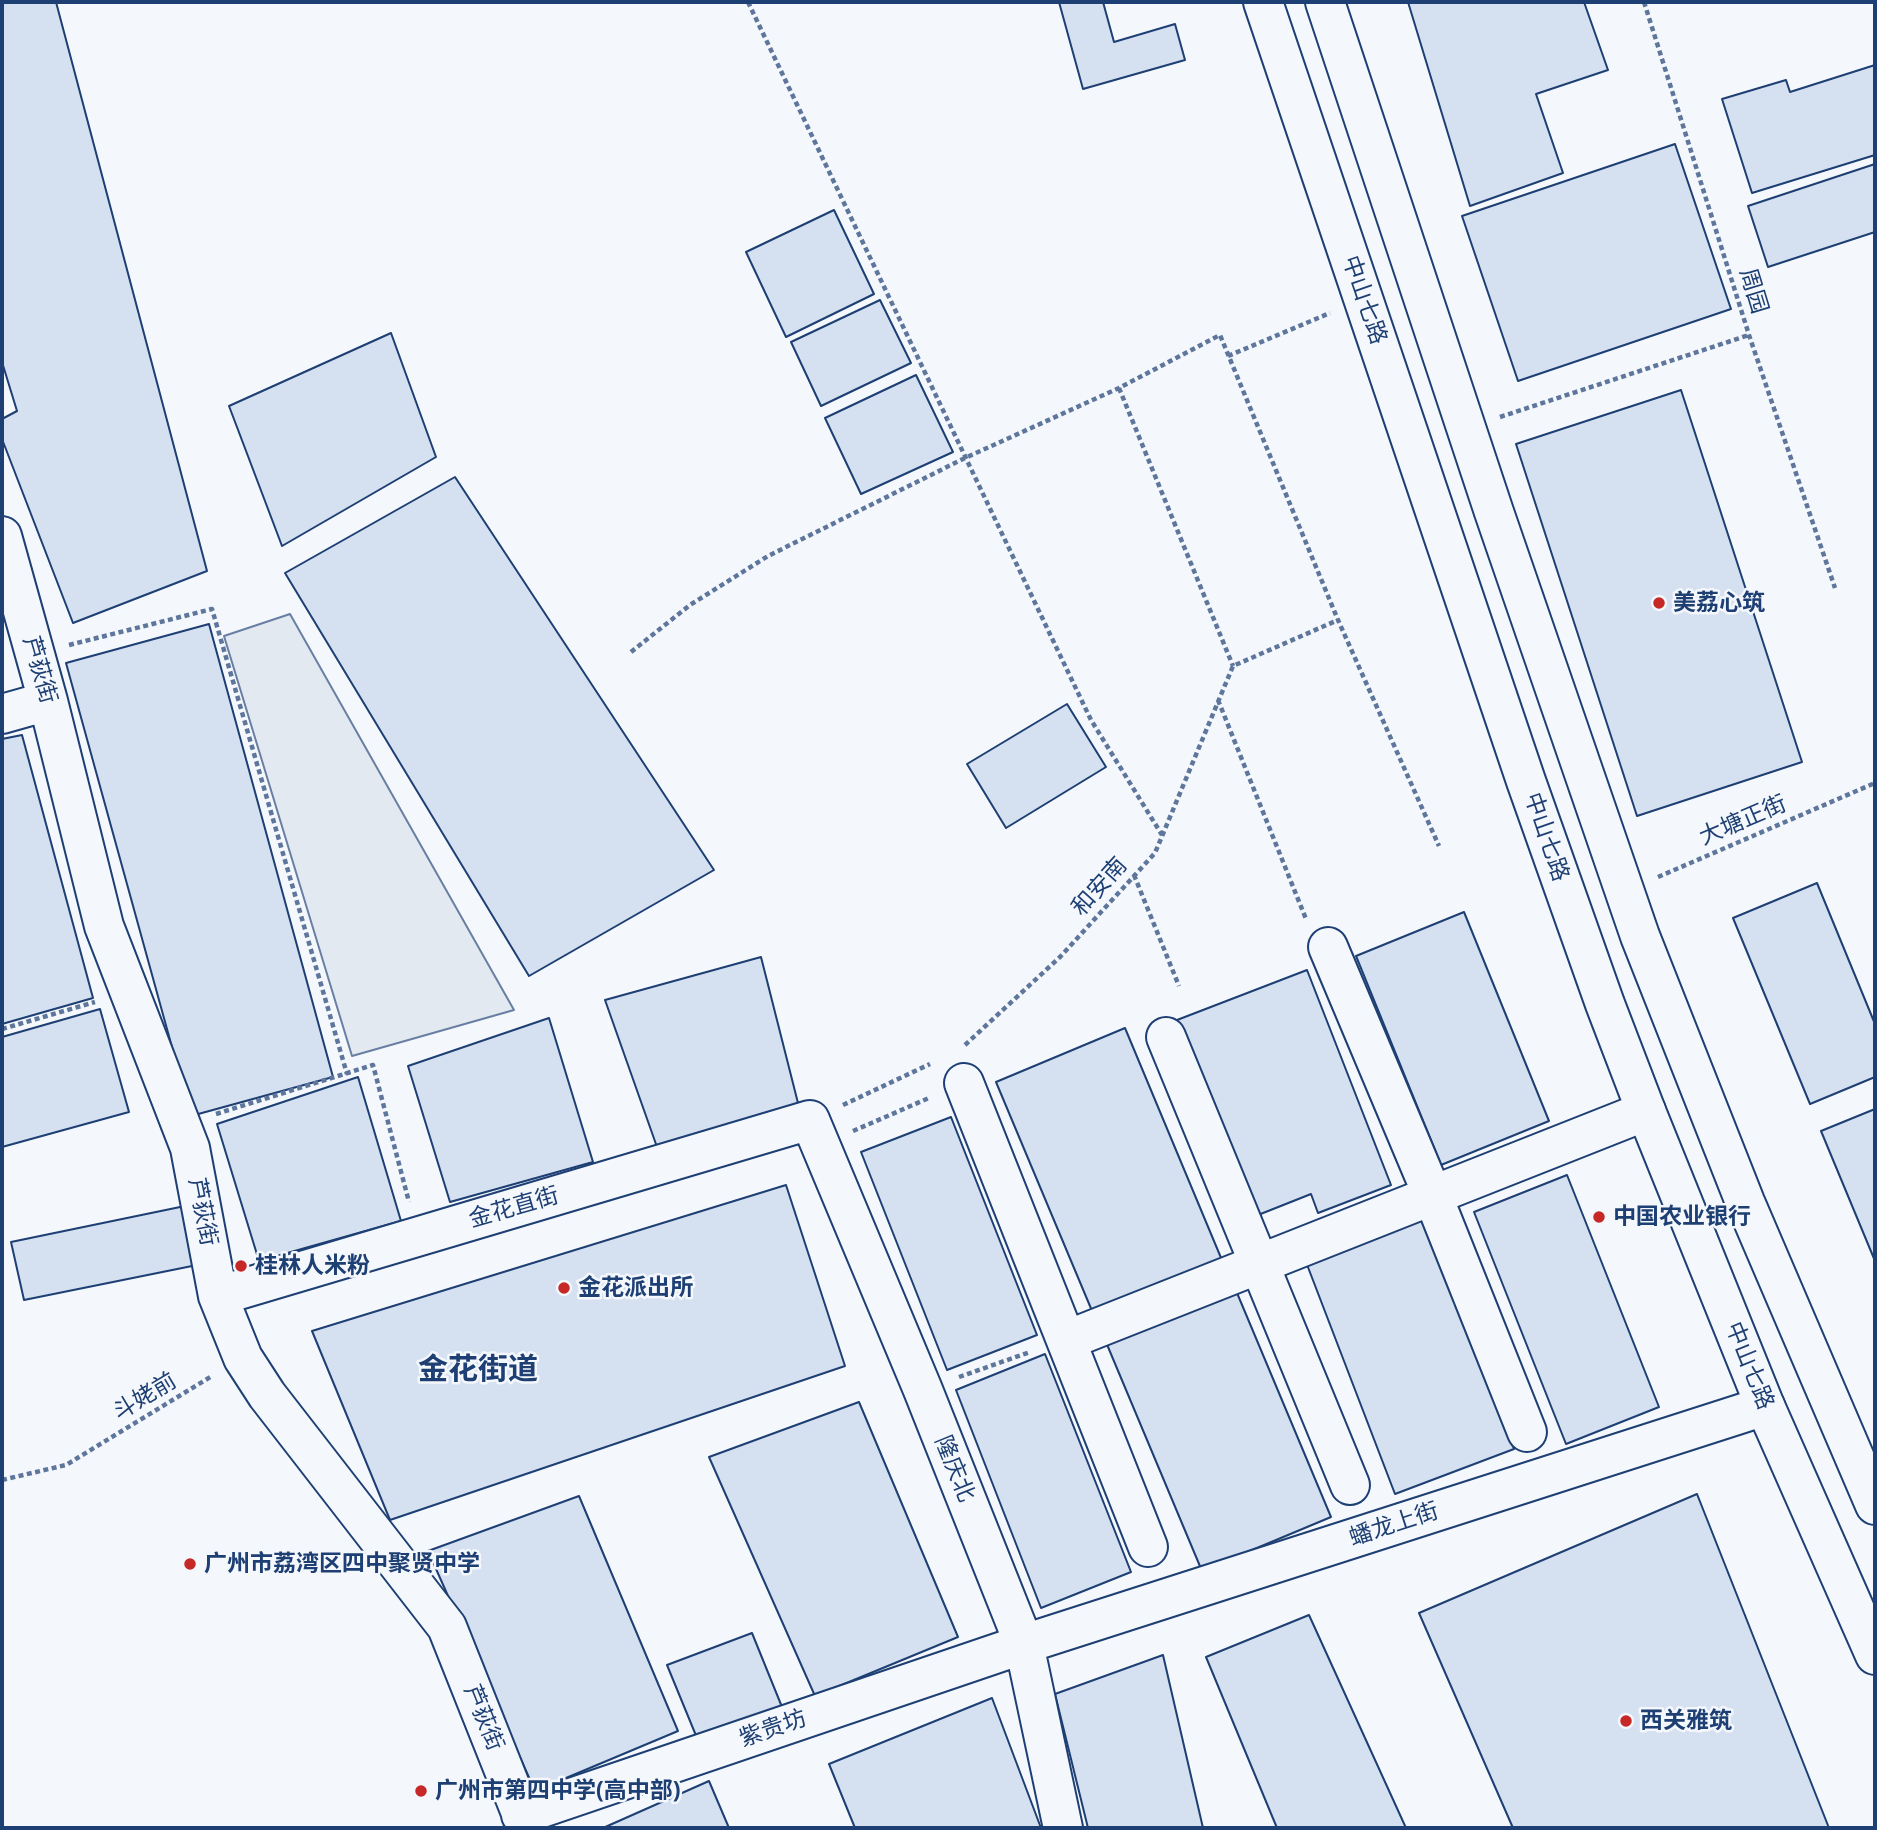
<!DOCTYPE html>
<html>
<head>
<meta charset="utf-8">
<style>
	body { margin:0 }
	#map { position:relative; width:1877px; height:1830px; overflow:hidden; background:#f4f7fb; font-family:"Noto Sans",sans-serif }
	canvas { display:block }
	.frame { position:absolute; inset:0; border:4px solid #1d3f73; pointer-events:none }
</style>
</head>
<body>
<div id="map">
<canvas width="1877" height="1830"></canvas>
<div class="frame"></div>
</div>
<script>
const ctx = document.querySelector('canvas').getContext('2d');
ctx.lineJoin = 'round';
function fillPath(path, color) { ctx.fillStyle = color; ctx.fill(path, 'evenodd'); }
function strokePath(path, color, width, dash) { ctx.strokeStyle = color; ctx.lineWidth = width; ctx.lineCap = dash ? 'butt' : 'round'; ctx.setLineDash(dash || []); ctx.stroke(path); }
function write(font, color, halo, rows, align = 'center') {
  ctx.font = font + ' "Noto Sans","Noto Sans SC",sans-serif'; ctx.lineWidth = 5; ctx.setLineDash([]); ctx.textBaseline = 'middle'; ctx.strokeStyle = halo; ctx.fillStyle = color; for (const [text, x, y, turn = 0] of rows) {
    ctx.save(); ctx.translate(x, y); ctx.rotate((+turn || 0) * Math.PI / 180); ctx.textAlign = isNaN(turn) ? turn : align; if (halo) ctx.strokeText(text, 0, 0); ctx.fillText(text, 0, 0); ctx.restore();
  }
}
const green = new Path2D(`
	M 290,614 L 514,1010 L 352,1056 L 224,636 Z`);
const building = new Path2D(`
	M 2,2 L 56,2 L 207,571 L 73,623 L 2,439 L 2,419 L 17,411 L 2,362 Z
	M 1059,2 L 1103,2 L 1114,42 L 1175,24 L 1185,60 L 1083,89 Z
	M 1408,2 L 1584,2 L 1608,70 L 1536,94 L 1563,173 L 1470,206 Z
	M 1875,65 L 1875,155 L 1752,193 L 1722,99 L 1786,80 L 1790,92 Z
	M 1675,144 L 1731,309 L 1518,381 L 1462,216 Z
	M 1875,164 L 1875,232 L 1768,267 L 1748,206 Z
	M 834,210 L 874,294 L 786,337 L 746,252 Z
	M 880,300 L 911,363 L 821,406 L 791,342 Z
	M 391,333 L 436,457 L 282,546 L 229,406 Z
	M 916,375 L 953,452 L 861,494 L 825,418 Z
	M 1681,390 L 1802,762 L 1637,816 L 1516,444 Z
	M 455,477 L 714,870 L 529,976 L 285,573 Z
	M 209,624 L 333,1077 L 191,1116 L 66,663 Z
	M 1067,704 L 1106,767 L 1006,828 L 967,764 Z
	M 22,735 L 93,998 L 2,1024 L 2,739 Z
	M 1817,883 L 1875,1024 L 1875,1077 L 1810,1104 L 1733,918 Z
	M 1464,912 L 1549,1121 L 1441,1165 L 1356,956 Z
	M 761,957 L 799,1107 L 657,1147 L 605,1000 Z
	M 1307,970 L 1391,1185 L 1318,1213 L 1311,1194 L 1253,1217 L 1177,1020 Z
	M 100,1009 L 129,1112 L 2,1147 L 2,1037 Z
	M 549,1018 L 593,1162 L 450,1202 L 408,1066 Z
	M 1125,1028 L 1224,1265 L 1095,1318 L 996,1082 Z
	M 358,1077 L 401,1221 L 259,1261 L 217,1124 Z
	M 1875,1109 L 1875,1261 L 1821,1131 Z
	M 951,1117 L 1037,1335 L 947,1370 L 861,1152 Z
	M 1567,1175 L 1659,1407 L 1566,1444 L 1474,1212 Z
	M 786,1185 L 845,1366 L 390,1520 L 312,1331 Z
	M 185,1206 L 197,1265 L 24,1300 L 11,1242 Z
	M 1425,1216 L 1514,1449 L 1395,1494 L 1306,1262 Z
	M 1232,1281 L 1331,1517 L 1202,1571 L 1103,1335 Z
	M 1045,1354 L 1131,1572 L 1041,1608 L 956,1390 Z
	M 859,1402 L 958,1637 L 815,1696 L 709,1457 Z
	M 1697,1494 L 1829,1828 L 1513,1828 L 1419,1613 Z
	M 579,1496 L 678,1731 L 535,1791 L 428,1551 Z
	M 1309,1615 L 1406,1828 L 1277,1828 L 1206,1657 Z
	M 752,1633 L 782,1707 L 697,1738 L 667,1665 Z
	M 1163,1655 L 1203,1828 L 1088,1828 L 1055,1694 Z
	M 992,1698 L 1041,1828 L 855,1828 L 829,1764 Z
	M 709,1781 L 729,1828 L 603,1828 Z`);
const path = new Path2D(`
	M 748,2 L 1091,720 L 1162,835
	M 1644,2 L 1749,335 L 1835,588
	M 1228,356 L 1330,313
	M 1119,388 L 1233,666
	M 1500,417 L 1749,335
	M 69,645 L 212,609 L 347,1074
	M 631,652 L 690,605 L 768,556 L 965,458 L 1119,388 L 1220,335 L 1338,620 L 1439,846
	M 1218,700 L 1306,919
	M 1134,875 L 1179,986
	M 1658,877 L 1875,783
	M 2,1029 L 95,1002
	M 965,1045 L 1060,957 L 1155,853 L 1233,666 L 1338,620
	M 843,1105 L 930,1064
	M 216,1114 L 373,1065 L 409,1202
	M 853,1131 L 929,1098
	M 959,1377 L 1030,1352
	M 2,1480 L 66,1465 L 212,1376`);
const minor = new Path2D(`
	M 2,536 L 48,701 L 104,926 L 190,1148 L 218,1296 L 243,1358 L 267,1395 L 447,1627 L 527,1828
	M 2,714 L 48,701
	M 1328,947 L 1432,1194 L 1527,1432
	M 1166,1037 L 1350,1485
	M 964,1083 L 1148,1547
	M 218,1296 L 810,1120 L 923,1390 L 1024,1644 L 1063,1828
	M 1067,1340 L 1646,1111
	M 521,1815 L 1024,1644 L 1765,1406`);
const major = new Path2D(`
	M 1263,2 L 1526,781 L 1605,1004 L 1646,1111 L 1765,1406 L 1875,1655
	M 1325,2 L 1494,512 L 1640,936 L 1745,1202 L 1875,1505`);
const markers = [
	[1659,603,7,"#c62828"],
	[1599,1217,7,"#c62828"],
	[241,1266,7,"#c62828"],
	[564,1288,7,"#c62828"],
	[190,1564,7,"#c62828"],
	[1626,1721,7,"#c62828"],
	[421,1791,7,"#c62828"]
];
const streetNames = [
	["周园",1753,291,73],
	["中山七路",1364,300,71],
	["芦荻街",39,670,74],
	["大塘正街",1743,821,-23],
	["中山七路",1546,837,71],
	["和安南",1100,887,-48],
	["金花直街",514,1208,-16],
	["芦荻街",202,1212,79],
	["中山七路",1749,1366,68],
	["斗姥前",145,1397,-31],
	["隆庆北",954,1469,68],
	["蟠龙上街",1394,1525,-18],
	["芦荻街",483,1718,68],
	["紫贵坊",773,1729,-19]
];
const poiNames = [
	["美荔心筑",1673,603],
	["中国农业银行",1613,1217],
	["桂林人米粉",255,1266],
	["金花派出所",578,1288],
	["广州市荔湾区四中聚贤中学",204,1564],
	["西关雅筑",1640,1721],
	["广州市第四中学(高中部)",435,1791]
];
const districtNames = [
	["金花街道",478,1370]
];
fillPath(green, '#e3e9f0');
strokePath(green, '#687fa3', 2);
fillPath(building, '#d5e0f0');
strokePath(building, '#1d3f73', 2);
strokePath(minor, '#1d3f73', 42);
strokePath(major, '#1d3f73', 42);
strokePath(path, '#5e769c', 4.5, [5, 3.5]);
strokePath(minor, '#f4f7fb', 38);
strokePath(major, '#f4f7fb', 38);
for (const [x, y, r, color] of markers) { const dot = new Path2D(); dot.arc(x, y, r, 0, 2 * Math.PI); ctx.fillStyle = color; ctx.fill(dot); strokePath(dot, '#f4f7fb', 2.5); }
write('23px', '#1d3f73', '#f4f7fb', streetNames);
write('bold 23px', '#1d3f73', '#f4f7fb', poiNames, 'left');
write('bold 30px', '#1d3f73', '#f4f7fb', districtNames);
</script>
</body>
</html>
